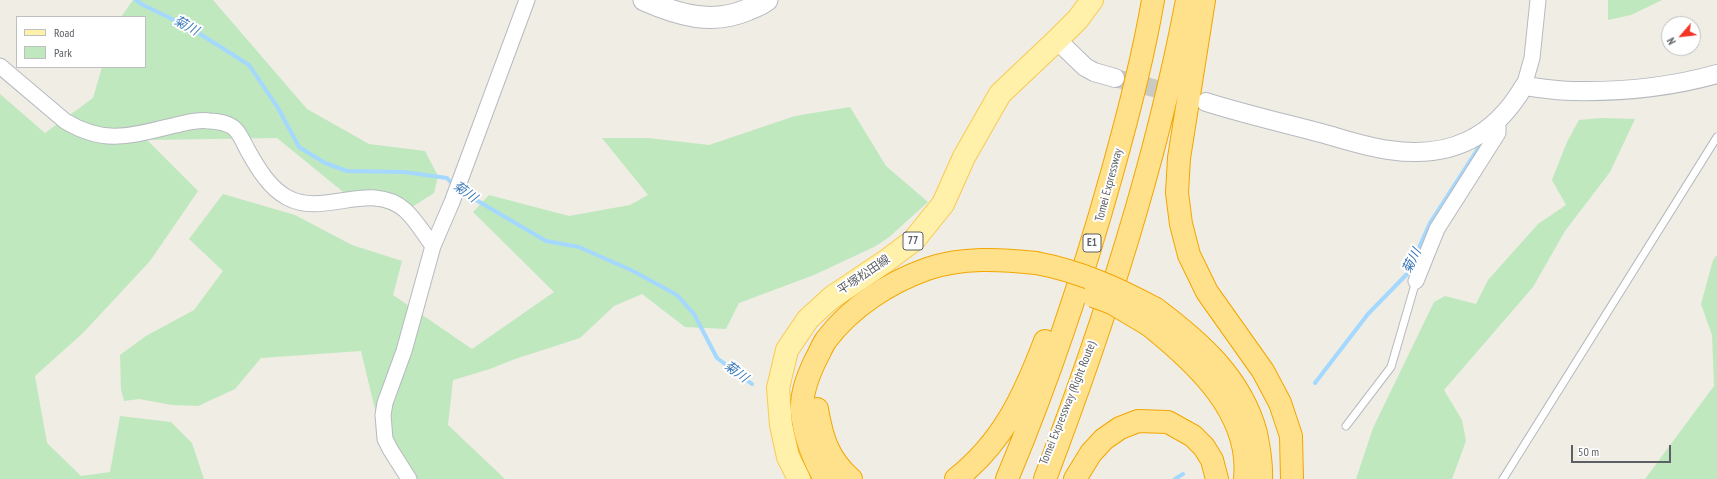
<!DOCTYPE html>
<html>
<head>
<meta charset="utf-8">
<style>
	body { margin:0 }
	#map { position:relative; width:1717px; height:479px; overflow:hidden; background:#efede4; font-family:"PT Sans Narrow",sans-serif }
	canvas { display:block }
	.legend { position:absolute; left:16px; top:16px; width:130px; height:52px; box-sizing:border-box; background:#fff; border:1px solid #bebfc1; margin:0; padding:5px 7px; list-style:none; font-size:12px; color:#5c6065 }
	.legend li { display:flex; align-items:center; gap:8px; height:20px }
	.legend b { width:20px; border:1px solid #bebfc1 }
	.north { position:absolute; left:1661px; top:16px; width:40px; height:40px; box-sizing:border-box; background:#fff; border:1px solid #bebfc1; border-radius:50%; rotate:242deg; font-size:11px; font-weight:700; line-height:16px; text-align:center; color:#5c6065 }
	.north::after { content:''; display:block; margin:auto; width:14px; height:18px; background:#f43425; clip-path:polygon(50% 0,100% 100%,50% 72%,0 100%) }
	.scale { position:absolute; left:1571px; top:445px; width:100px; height:18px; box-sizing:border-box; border:2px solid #5c6065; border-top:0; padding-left:5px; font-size:12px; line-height:14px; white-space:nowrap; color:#5c6065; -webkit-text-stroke:3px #fff; paint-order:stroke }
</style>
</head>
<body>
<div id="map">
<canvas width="1717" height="479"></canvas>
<ul class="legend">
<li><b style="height:5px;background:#fff1a9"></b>Road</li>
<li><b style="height:11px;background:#bfe8be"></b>Park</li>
</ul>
<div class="north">N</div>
<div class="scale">50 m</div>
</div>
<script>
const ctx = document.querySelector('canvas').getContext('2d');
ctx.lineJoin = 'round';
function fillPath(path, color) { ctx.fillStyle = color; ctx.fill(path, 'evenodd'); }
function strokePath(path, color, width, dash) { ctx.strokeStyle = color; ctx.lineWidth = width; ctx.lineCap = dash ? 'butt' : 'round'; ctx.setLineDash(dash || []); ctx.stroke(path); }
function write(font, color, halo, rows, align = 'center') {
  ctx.font = font + ' "PT Sans Narrow","Noto Sans JP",sans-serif'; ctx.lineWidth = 4; ctx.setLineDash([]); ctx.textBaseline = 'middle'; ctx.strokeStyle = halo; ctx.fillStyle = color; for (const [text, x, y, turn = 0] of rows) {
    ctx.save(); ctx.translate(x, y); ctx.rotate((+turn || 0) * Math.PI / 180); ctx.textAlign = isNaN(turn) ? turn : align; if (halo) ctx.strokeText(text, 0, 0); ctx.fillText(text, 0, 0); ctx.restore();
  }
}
const green = new Path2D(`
	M 133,0 L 213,0 L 307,109 L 369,144 L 425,151 L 438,176 L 434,193 L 412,207 L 393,211 L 363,202 L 342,191 L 277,138 L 147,140 L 198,191 L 150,261 L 83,333 L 35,376 L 47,443 L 81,476 L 110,472 L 120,416 L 171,422 L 192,443 L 204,479 L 0,479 L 0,94 L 45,133 L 93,98 L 102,67 L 145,67 L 145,17 L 121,17 Z
	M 1608,0 L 1662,0 L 1631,15 L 1608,20 Z
	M 850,107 L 886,166 L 928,202 L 888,238 L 874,247 L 814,275 L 739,303 L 726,329 L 685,327 L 642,294 L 614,306 L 580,338 L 515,359 L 490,369 L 453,380 L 448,425 L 505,479 L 410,479 L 379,426 L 361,351 L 261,358 L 235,389 L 198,406 L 172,405 L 139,399 L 124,401 L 121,389 L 120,355 L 146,336 L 194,310 L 223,271 L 189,239 L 223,194 L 295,215 L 352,245 L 402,261 L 393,295 L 472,349 L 554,292 L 473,212 L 489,195 L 569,216 L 630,205 L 648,195 L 602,138 L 648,138 L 709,145 L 795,116 Z
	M 1602,118 L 1635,119 L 1610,172 L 1565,231 L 1533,287 L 1444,390 L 1462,420 L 1466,441 L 1452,479 L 1356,479 L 1373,428 L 1434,302 L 1445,296 L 1476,304 L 1488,280 L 1538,224 L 1566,205 L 1552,180 L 1567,142 L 1579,120 Z
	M 1717,255 L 1717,479 L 1645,479 L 1714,386 L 1712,335 L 1701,304 L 1713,260 Z`);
const stream = new Path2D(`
	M 136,0 L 143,5 L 189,27 L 249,65 L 278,108 L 299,147 L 325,163 L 347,171 L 404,172 L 447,178 L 454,186
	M 459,190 L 546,241 L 579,247 L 633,271 L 677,295 L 694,314 L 717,358 L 752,384
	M 1315,383 L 1368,314 L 1407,274 L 1430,223 L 1479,147
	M 1175,479 L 1183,474`);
const tertiaryTunnel = new Path2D(`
	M 1115,78 L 1180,95`);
const service = new Path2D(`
	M 1346,426 L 1391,367 L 1416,281
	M 1503,479 L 1717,137`);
const minor = new Path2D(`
	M 0,66 L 65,121 C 106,146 133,135 176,125 C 186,123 198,119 209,121 C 217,121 229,123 235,129 C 240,134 244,143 247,149 C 257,167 269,188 288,198 C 325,217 371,180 405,210 C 416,220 424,234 433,246
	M 1524,86 L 1532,58 L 1538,0
	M 1416,281 L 1437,229 L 1498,133 L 1498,120
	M 409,479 L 390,449 L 385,439 L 383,415 L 385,403 L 404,351 L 433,246 L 452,202 L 527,0`);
const tertiary = new Path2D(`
	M 1057,40 L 1085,67 L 1094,72 L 1115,78
	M 1206,102 C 1244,114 1283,123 1321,133 C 1343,139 1366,147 1389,150 C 1448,159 1493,139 1524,86 C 1540,88 1557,91 1573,91 C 1622,92 1671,87 1717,74`);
const secondary = new Path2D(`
	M 644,0 C 678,15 712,25 747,10 C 754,7 761,5 767,0`);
const primary = new Path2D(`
	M 799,479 L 788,457 L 781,425 L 778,388 L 787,350 L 808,319 L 831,298 L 886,261 L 914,240 L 943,204 L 964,157 L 1000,94 L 1057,40 L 1078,19 L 1092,0`);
const motorway = new Path2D(`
	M 1204,0 L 1179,158 L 1177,193 L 1181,224 L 1189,255 L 1207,292 L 1263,371 L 1280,403 L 1291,436 L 1292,479
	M 1156,309 C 1200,342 1241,378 1256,433 C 1259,448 1262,464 1261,479
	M 1149,325 C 1195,362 1252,413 1245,479
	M 817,409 C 822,438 828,459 851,479
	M 825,479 C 813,458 804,436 802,411 C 801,393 808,376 815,361 C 819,354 822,346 826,340 C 851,307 888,283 927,269 C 962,257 1000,259 1036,263
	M 956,479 C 1003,442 1024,396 1045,341
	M 1007,479 C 1049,379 1083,277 1112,173 C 1128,116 1143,59 1153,0
	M 1045,479 C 1104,323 1156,164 1187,0
	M 1075,479 L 1091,453 L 1104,439 L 1120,428 L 1138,421 L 1168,422 L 1193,436 L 1204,447 L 1212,460 L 1217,479`);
const motorwayBridge = new Path2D(`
	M 1036,263 C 1079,271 1117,288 1156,309
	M 1093,296 L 1112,303 L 1149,325`);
const shields = [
	[913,241,20],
	[1092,243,18]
];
const shieldNames = [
	["77",913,241],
	["E1",1092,243]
];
const streetNames = [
	["Tomei Expressway",1109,185,-75],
	["平塚松田線",864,275,-34],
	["Tomei Expressway (Right Route)",1068,403,-68]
];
const waterNames = [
	["菊川",186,26,29],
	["菊川",465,192,36],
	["菊川",1412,261,-63],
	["菊川",736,372,37]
];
fillPath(green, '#bfe8be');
strokePath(stream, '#a4d8ff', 4);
strokePath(tertiaryTunnel, '#cacac4', 18, [18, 9]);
strokePath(service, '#b6babf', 9);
strokePath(minor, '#b6babf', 17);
strokePath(tertiary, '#b6babf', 20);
strokePath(secondary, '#b7bbc1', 23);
strokePath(primary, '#faca52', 24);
strokePath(motorway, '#f3a600', 24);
strokePath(service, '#fff', 7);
strokePath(minor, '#fff', 15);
strokePath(tertiary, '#fff', 18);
strokePath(secondary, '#fff', 21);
strokePath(primary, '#fff1a9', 22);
strokePath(motorway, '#ffe18b', 22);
strokePath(motorwayBridge, '#f3a600', 24, []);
strokePath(motorwayBridge, '#ffe18b', 22);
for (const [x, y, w] of shields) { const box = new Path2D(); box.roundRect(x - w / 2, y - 9, w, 18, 3); ctx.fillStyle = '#fff'; ctx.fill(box); strokePath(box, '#5c6065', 1); }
write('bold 11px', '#5c6065', null, shieldNames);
write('12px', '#5c6065', '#fff', streetNames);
write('italic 13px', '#3a78b8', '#fff', waterNames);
</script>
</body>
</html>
